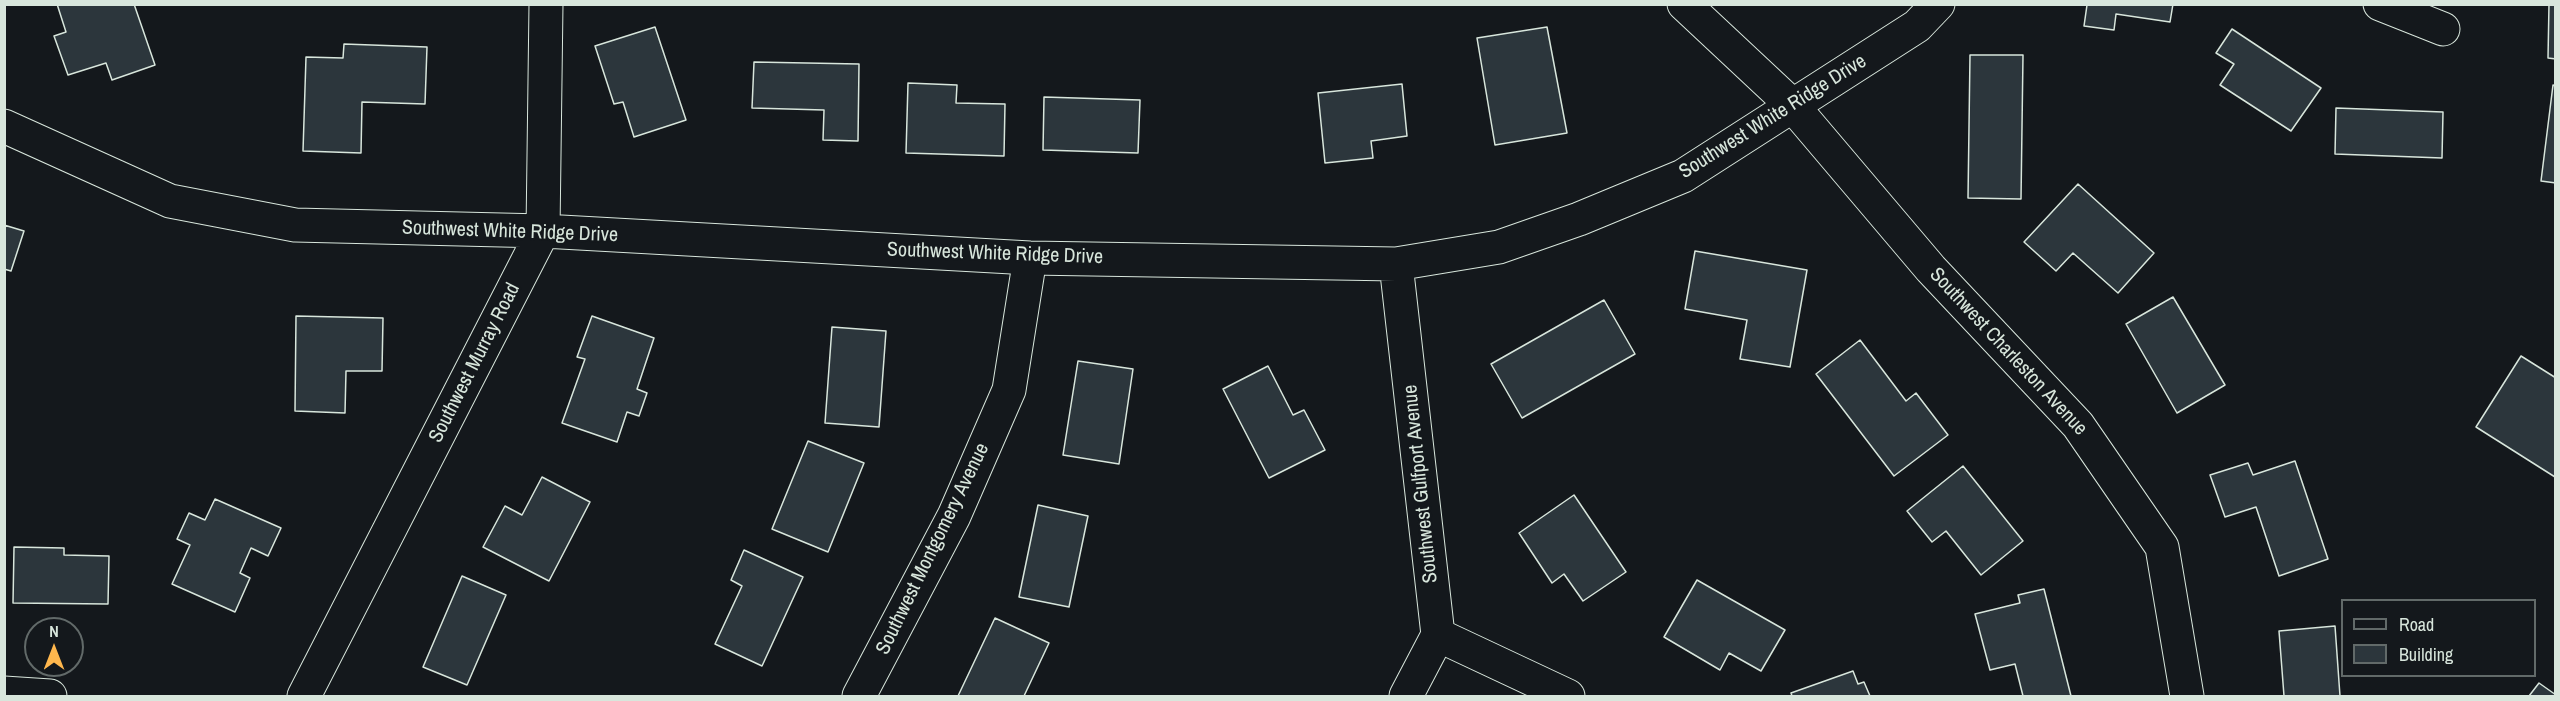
<!DOCTYPE html>
<html>
<head>
<meta charset="utf-8">
<style>
	body { margin:0 }
	#map { position:relative; width:2560px; height:701px; overflow:hidden; background:#14181c; font-family:"Archivo Narrow",sans-serif }
	canvas { display:block }
	.frame { position:absolute; inset:0; border:6px solid #d8e6dc; pointer-events:none }
	.legend { position:absolute; left:2341px; top:599px; width:195px; height:78px; box-sizing:border-box; background:#14181c; border:2px solid #626a69; margin:0; padding:8px 10px; list-style:none; font-size:18px; color:#d8e6dc }
	.legend li { display:flex; align-items:center; gap:12px; height:30px }
	.legend b { width:30px; border:2px solid #626a69 }
	.north { position:absolute; left:24px; top:617px; width:60px; height:60px; box-sizing:border-box; background:#14181c; border:2px solid #626a69; border-radius:50%; rotate:0deg; font-size:16px; font-weight:700; line-height:24px; text-align:center; color:#d8e6dc }
	.north::after { content:''; display:block; margin:auto; width:21px; height:27px; background:#ffb74d; clip-path:polygon(50% 0,100% 100%,50% 72%,0 100%) }
</style>
</head>
<body>
<div id="map">
<canvas width="2560" height="701"></canvas>
<div class="frame"></div>
<ul class="legend">
<li><b style="height:8px;background:#14181c"></b>Road</li>
<li><b style="height:16px;background:#2c363c"></b>Building</li>
</ul>
<div class="north">N</div>
</div>
<script>
const ctx = document.querySelector('canvas').getContext('2d');
ctx.lineJoin = 'round';
function fillPath(path, color) { ctx.fillStyle = color; ctx.fill(path, 'evenodd'); }
function strokePath(path, color, width, dash) { ctx.strokeStyle = color; ctx.lineWidth = width; ctx.lineCap = dash ? 'butt' : 'round'; ctx.setLineDash(dash || []); ctx.stroke(path); }
function write(font, color, halo, rows, align = 'center') {
  ctx.font = font + ' "Archivo Narrow",sans-serif'; ctx.lineWidth = 4.5; ctx.setLineDash([]); ctx.textBaseline = 'middle'; ctx.strokeStyle = halo; ctx.fillStyle = color; for (const [text, x, y, turn = 0] of rows) {
    ctx.save(); ctx.translate(x, y); ctx.rotate((+turn || 0) * Math.PI / 180); ctx.textAlign = isNaN(turn) ? turn : align; if (halo) ctx.strokeText(text, 0, 0); ctx.fillText(text, 0, 0); ctx.restore();
  }
}
const building = new Path2D(`
	M 57,4 L 134,4 L 155,65 L 112,80 L 106,63 L 68,75 L 54,36 L 66,32 Z
	M 2085,4 L 2173,4 L 2170,22 L 2116,14 L 2114,30 L 2084,26 L 2087,5 Z
	M 2549,4 L 2556,4 L 2556,59 L 2548,58 Z
	M 655,27 L 686,120 L 634,137 L 623,102 L 614,104 L 595,46 Z
	M 1547,27 L 1567,133 L 1495,145 L 1477,38 Z
	M 2232,29 L 2321,88 L 2291,131 L 2220,85 L 2234,64 L 2216,53 Z
	M 344,44 L 427,47 L 425,104 L 362,102 L 361,153 L 303,151 L 306,57 L 343,58 Z
	M 1970,55 L 2023,55 L 2021,199 L 1968,198 Z
	M 754,62 L 859,64 L 858,141 L 823,140 L 824,110 L 752,108 Z
	M 908,83 L 957,85 L 956,103 L 1005,104 L 1004,156 L 906,153 Z
	M 1402,84 L 1407,136 L 1371,141 L 1373,158 L 1325,163 L 1318,93 Z
	M 2553,85 L 2556,86 L 2556,183 L 2541,181 Z
	M 1044,97 L 1140,100 L 1138,153 L 1043,150 Z
	M 2336,108 L 2443,112 L 2442,158 L 2335,154 Z
	M 2078,184 L 2154,253 L 2118,293 L 2073,253 L 2056,271 L 2024,242 Z
	M 4,225 L 24,231 L 11,271 L 4,269 Z
	M 1695,251 L 1807,270 L 1790,367 L 1740,359 L 1747,320 L 1685,309 Z
	M 2173,297 L 2225,385 L 2177,413 L 2126,324 Z
	M 1604,300 L 1635,354 L 1522,418 L 1491,364 Z
	M 296,316 L 383,318 L 382,371 L 346,371 L 345,413 L 295,411 Z
	M 592,316 L 654,338 L 637,389 L 647,393 L 639,416 L 627,412 L 617,442 L 562,423 L 585,359 L 577,357 Z
	M 832,327 L 886,331 L 879,427 L 825,423 Z
	M 1860,340 L 1906,401 L 1916,393 L 1948,435 L 1894,476 L 1816,374 Z
	M 2521,356 L 2556,378 L 2555,477 L 2476,427 Z
	M 1078,361 L 1133,369 L 1119,464 L 1063,455 Z
	M 1268,366 L 1293,415 L 1304,410 L 1325,450 L 1269,478 L 1223,389 Z
	M 808,441 L 864,463 L 828,552 L 772,529 Z
	M 2295,461 L 2328,559 L 2279,576 L 2256,507 L 2225,517 L 2210,475 L 2248,463 L 2253,475 Z
	M 1963,466 L 2023,541 L 1981,575 L 1946,531 L 1932,542 L 1907,511 Z
	M 542,477 L 590,502 L 549,581 L 483,547 L 505,506 L 522,515 Z
	M 1574,495 L 1626,572 L 1583,601 L 1564,574 L 1552,583 L 1519,533 Z
	M 215,499 L 281,528 L 268,556 L 251,548 L 240,573 L 250,578 L 235,612 L 172,584 L 190,545 L 177,539 L 189,513 L 205,520 Z
	M 1038,505 L 1088,516 L 1069,607 L 1019,597 Z
	M 14,547 L 64,548 L 64,555 L 109,556 L 108,604 L 13,603 Z
	M 744,550 L 803,577 L 762,666 L 715,644 L 742,586 L 731,580 Z
	M 462,576 L 506,595 L 467,685 L 423,667 Z
	M 1697,580 L 1785,630 L 1761,671 L 1729,653 L 1720,670 L 1664,637 Z
	M 2044,589 L 2071,696 L 2023,696 L 2015,664 L 1990,670 L 1975,614 L 2020,603 L 2018,595 Z
	M 995,618 L 1049,643 L 1024,696 L 958,696 Z
	M 2335,626 L 2340,696 L 2284,696 L 2279,631 Z
	M 1853,671 L 1858,684 L 1864,682 L 1870,696 L 1792,696 L 1791,693 Z
	M 2539,683 L 2556,695 L 2556,696 L 2529,696 Z`);
const minor = new Path2D(`
	M 1684,4 L 1792,105 L 1931,269 L 2078,425 L 2162,547 L 2187,696
	M 2380,4 L 2443,29
	M 4,126 L 170,201 L 295,225 L 543,231 L 1030,258 L 1396,264 L 1499,247 L 1579,219 L 1683,176 L 1917,26 L 1938,4
	M 1396,264 L 1438,635 L 1406,696
	M 1438,635 L 1568,696
	M 4,693 L 50,696
	M 304,696 L 543,231 L 546,4
	M 859,696 L 954,516 L 1009,390 L 1030,258`);
const streetNames = [
	["Southwest White Ridge Drive",1773,117,-32],
	["Southwest White Ridge Drive",510,232,2],
	["Southwest White Ridge Drive",995,254,2],
	["Southwest Charleston Avenue",2008,352,47],
	["Southwest Murray Road",475,363,-63],
	["Southwest Gulfport Avenue",1421,484,-96],
	["Southwest Montgomery Avenue",933,549,-64]
];
fillPath(building, '#2c363c');
strokePath(building, '#d8e6dc', 1.5);
strokePath(minor, '#d8e6dc', 35);
strokePath(minor, '#14181c', 33);
write('20px', '#d8e6dc', '#14181c', streetNames);
</script>
</body>
</html>
